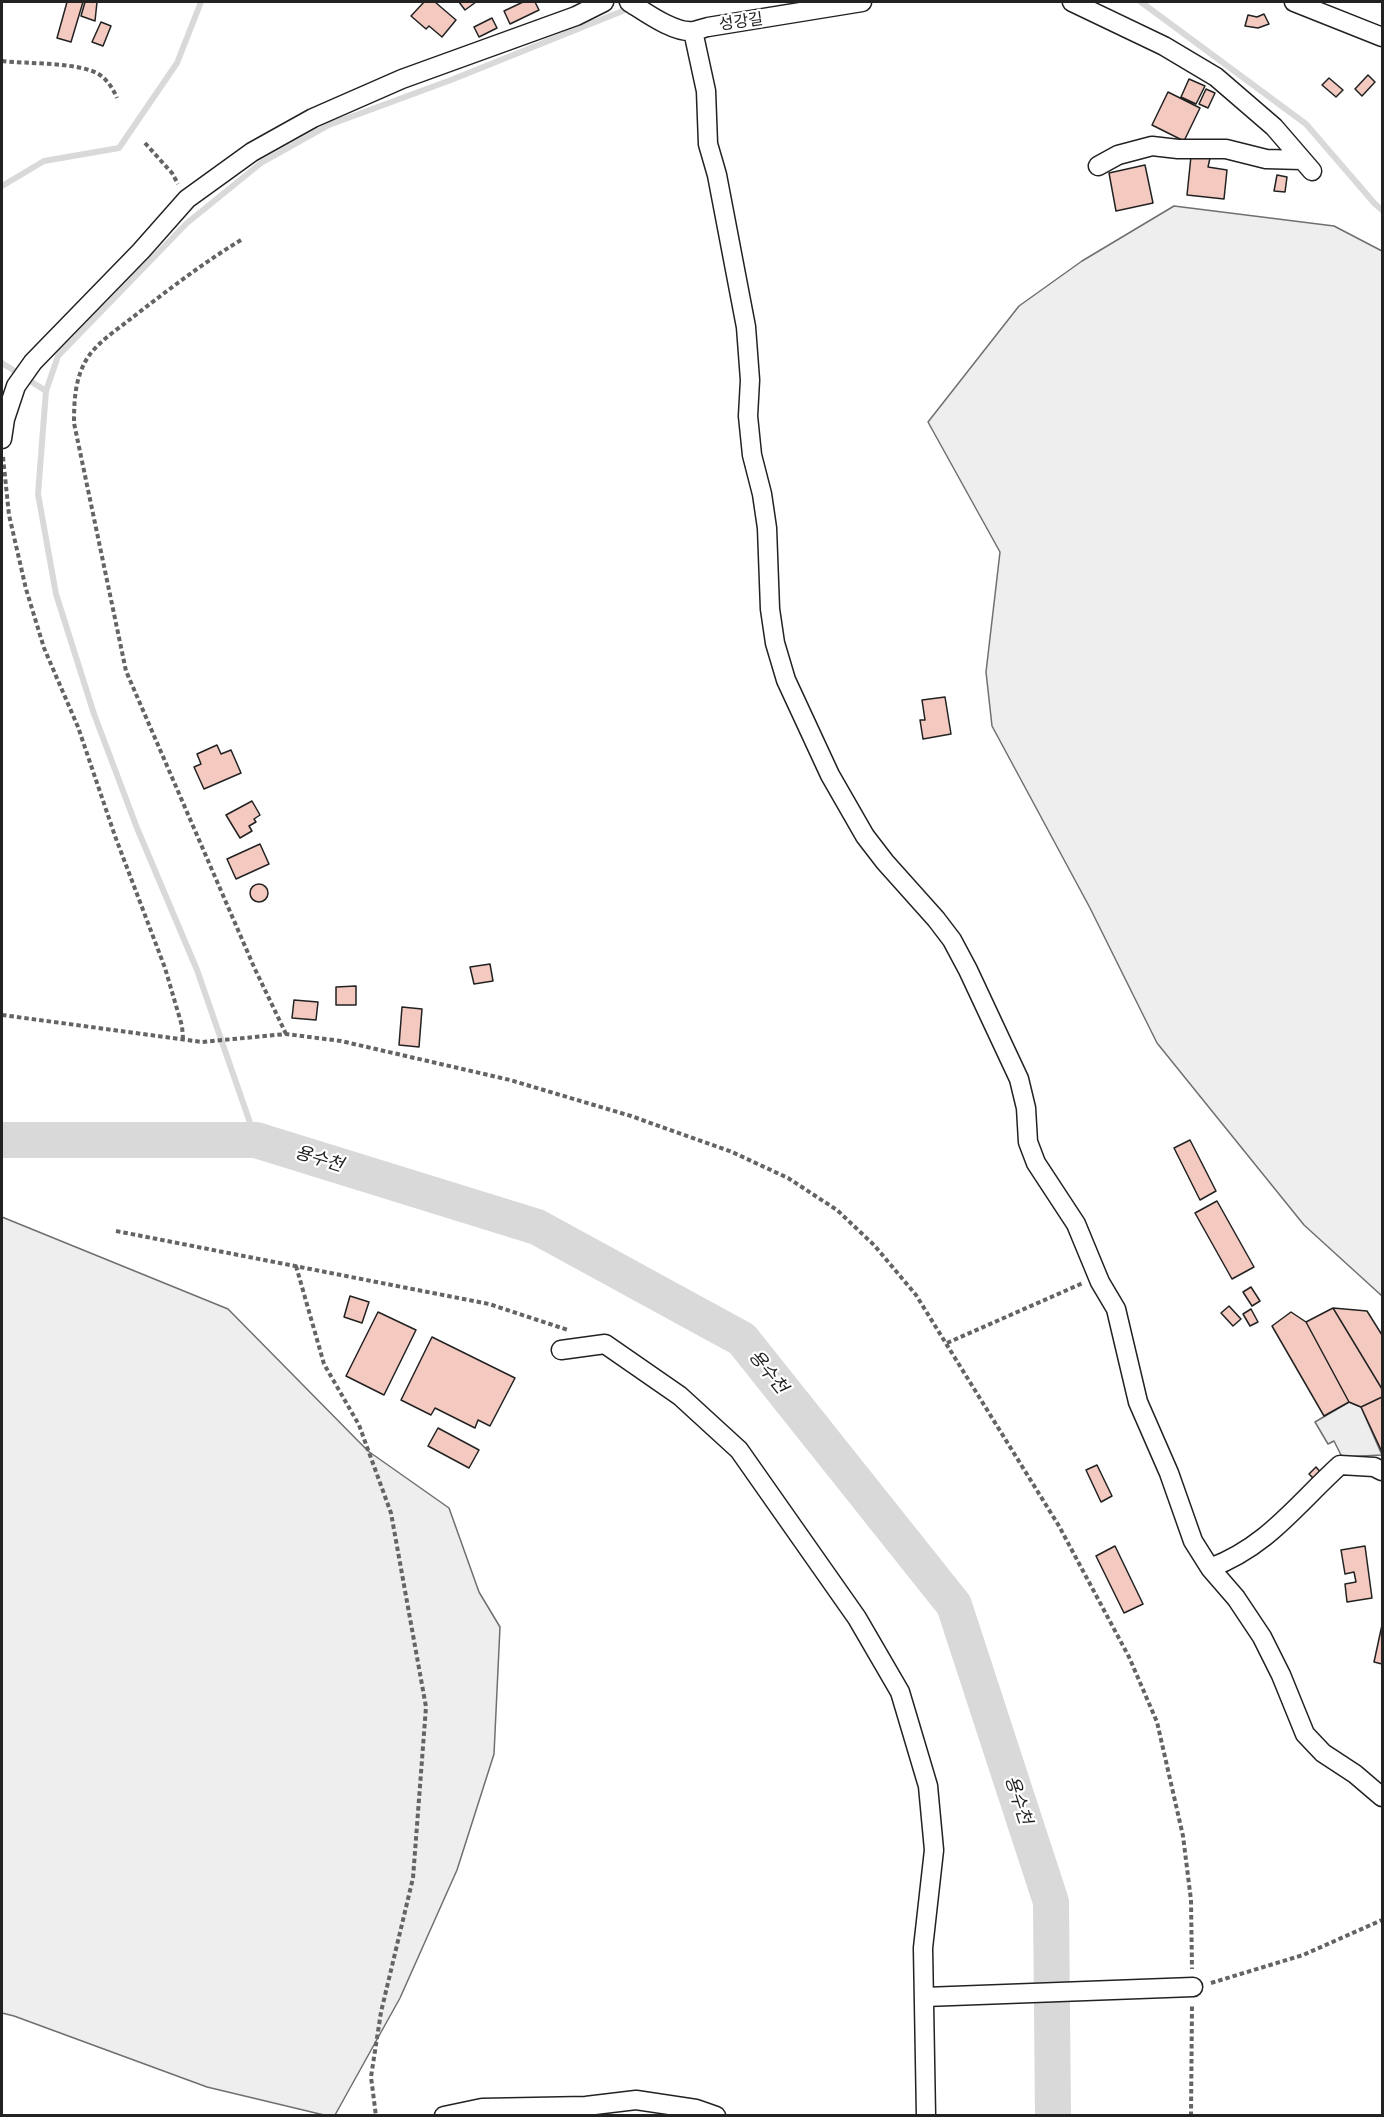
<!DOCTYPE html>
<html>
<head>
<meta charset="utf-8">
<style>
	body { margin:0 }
	#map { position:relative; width:1384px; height:2117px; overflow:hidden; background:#fff; font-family:Raleway,sans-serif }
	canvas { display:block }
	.frame { position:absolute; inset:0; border:3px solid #222; pointer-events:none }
</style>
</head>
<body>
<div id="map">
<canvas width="1384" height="2117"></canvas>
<div class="frame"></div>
</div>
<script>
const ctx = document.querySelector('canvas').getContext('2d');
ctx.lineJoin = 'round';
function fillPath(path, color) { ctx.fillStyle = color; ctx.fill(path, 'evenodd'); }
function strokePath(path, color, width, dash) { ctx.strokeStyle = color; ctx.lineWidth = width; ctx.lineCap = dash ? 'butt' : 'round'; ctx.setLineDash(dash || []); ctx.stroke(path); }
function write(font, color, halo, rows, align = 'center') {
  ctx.font = font + ' Raleway,"Noto Sans KR",sans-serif'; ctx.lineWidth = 4.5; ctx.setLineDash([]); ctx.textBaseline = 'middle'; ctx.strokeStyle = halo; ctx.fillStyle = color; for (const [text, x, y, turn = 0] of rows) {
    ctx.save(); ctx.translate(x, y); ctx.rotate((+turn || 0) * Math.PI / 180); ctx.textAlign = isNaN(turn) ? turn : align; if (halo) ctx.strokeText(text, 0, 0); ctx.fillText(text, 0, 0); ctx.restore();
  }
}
const green = new Path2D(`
	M 1174,206 L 1334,226 L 1382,251 L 1382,1296 L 1304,1225 L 1157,1043 L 1090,908 L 992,726 L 986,672 L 1000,552 L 928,422 L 1019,306 L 1082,261 Z
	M 2,1217 L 228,1309 L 368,1451 L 449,1508 L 479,1592 L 500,1627 L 494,1754 L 457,1870 L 400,1998 L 335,2115 L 324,2115 L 207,2087 L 14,2016 L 2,2013 Z`);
const parking = new Path2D(`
	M 1349,1402 L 1361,1407 L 1382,1455 L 1342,1457 L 1334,1441 L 1328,1444 L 1315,1422 Z`);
const stream = new Path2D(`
	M 1141,2 L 1306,124 L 1375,204 L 1382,210
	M 2,186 L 44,161 L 119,148 L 177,63 L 201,2
	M 2,363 L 46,391 L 38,494 L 56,594 L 94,714 L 137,828 L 197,970 L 256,1140
	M 46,391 L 58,356 L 187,223 L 261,163 L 329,125 L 451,80 L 630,8`);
const river = new Path2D(`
	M 2,1140 L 256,1140 L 537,1227 L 742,1339 L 954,1605 L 1051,1902 L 1053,2116`);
const building = new Path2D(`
	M 67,2 L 83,2 L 71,42 L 57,38 Z
	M 85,2 L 97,2 L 95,21 L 81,16 Z
	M 424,2 L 435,2 L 456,20 L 442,37 L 429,26 L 426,29 L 411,16 Z
	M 459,2 L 476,2 L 465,10 Z
	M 523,2 L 535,2 L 539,10 L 510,24 L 504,11 Z
	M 1264,14 L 1269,24 L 1258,28 L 1245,26 L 1248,15 L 1257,17 Z
	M 492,18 L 497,28 L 479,37 L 474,27 Z
	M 101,22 L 111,26 L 103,46 L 92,42 Z
	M 1368,75 L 1375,82 L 1362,96 L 1355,89 Z
	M 1329,78 L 1343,90 L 1336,97 L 1322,85 Z
	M 1189,79 L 1205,86 L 1196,104 L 1181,97 Z
	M 1206,89 L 1215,93 L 1208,108 L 1199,104 Z
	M 1168,92 L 1200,108 L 1184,141 L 1152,125 Z
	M 1191,156 L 1210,158 L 1208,167 L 1227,170 L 1224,199 L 1187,195 Z
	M 1145,165 L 1153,203 L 1116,211 L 1109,173 Z
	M 1277,175 L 1287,177 L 1285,192 L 1274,191 Z
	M 945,697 L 951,734 L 923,739 L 920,720 L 925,720 L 922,700 Z
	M 217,745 L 221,754 L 231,750 L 241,773 L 204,789 L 194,767 L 201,764 L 197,754 Z
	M 252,801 L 260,815 L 254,819 L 256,822 L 249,826 L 252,831 L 240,838 L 226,815 Z
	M 260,844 L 269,864 L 236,879 L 227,859 Z
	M250 893a9 9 0 1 1 18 0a9 9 0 1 1-18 0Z
	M 490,964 L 493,981 L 474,984 L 470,967 Z
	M 356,986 L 356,1005 L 336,1005 L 336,987 Z
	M 294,1000 L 318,1002 L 316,1020 L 292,1018 Z
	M 402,1007 L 422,1009 L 419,1047 L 399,1045 Z
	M 1190,1140 L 1216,1191 L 1200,1200 L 1174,1148 Z
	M 1217,1201 L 1254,1267 L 1232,1279 L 1195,1213 Z
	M 1251,1287 L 1260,1301 L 1252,1306 L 1243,1292 Z
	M 350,1296 L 369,1302 L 362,1323 L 344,1317 Z
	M 1229,1306 L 1241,1319 L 1233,1326 L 1221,1313 Z
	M 1333,1308 L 1367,1311 L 1382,1335 L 1382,1389 Z
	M 1333,1308 L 1382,1389 L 1382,1397 L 1361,1407 L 1349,1402 L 1306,1322 Z
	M 1251,1309 L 1258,1322 L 1250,1326 L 1243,1314 Z
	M 378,1312 L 416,1330 L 384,1395 L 346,1376 Z
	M 1291,1312 L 1306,1322 L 1349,1402 L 1324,1416 L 1272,1326 Z
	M 432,1337 L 515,1378 L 490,1426 L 478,1420 L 475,1428 L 435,1408 L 431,1415 L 401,1400 Z
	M 1382,1397 L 1382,1452 L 1361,1407 Z
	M 438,1428 L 479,1450 L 469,1468 L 428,1446 Z
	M 1097,1465 L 1112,1496 L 1101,1502 L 1086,1470 Z
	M 1316,1467 L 1323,1475 L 1316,1481 L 1309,1474 Z
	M 1115,1546 L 1143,1604 L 1124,1613 L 1096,1556 Z
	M 1365,1546 L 1372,1598 L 1347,1602 L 1345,1584 L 1356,1582 L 1354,1572 L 1345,1574 L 1341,1550 Z
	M 1382,1625 L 1382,1664 L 1374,1662 Z`);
const path = new Path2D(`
	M 2,61 C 29,64 66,62 92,71 C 104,75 112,86 117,98
	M 145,143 L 172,173 L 178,184
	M 241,240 C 203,263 168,290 133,317 C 118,329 99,341 88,357 C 75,377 74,400 74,423 L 126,671 L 254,967 L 286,1034
	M 3,457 L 9,515 L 26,589 L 44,648 L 78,727 L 115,836 L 165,968 L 182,1026 L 183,1038
	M 2,1015 L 202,1042 L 286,1034 L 341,1041 L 510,1080 L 631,1116 L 732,1152 L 788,1178 L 837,1210 L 874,1245 L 916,1295 L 1059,1526 L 1129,1657 L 1157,1722 L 1183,1836 L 1191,1900 L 1192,1969
	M 116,1231 L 489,1304 L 568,1330
	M 296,1266 L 324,1364 L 359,1425 L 391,1513 L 426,1707 L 413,1878 L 381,2012 L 371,2077 L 376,2116
	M 947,1343 L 1083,1283
	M 1211,1983 L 1303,1955 L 1382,1920
	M 1191,2116 L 1192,2004`);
const minor = new Path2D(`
	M 629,2 C 645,12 675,34 694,31 C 699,30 703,28 708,27 L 862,2
	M 1072,2 L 1164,46 L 1216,77 L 1274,127 L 1312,171
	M 1294,2 L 1382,37
	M 693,31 L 706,91 L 708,144 L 717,175 L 746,327 L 750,380 L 748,416 L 752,455 L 762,494 L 767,528 L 770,609 L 775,643 L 786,680 L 830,775 L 865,836 L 885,862 L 936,919 L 952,940 L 968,970 L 1019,1079 L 1026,1108 L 1028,1142 L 1036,1163 L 1076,1224 L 1100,1282 L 1116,1309 L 1138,1402 L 1169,1473 L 1193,1541 L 1210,1568 L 1236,1598 L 1262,1637 L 1281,1675 L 1305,1734 L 1323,1753 L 1355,1774 L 1382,1797
	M 1098,166 L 1118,155 L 1152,146 L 1178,149 L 1226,149 L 1266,159 L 1302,160
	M 2,439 L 5,419 L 16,386 L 33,362 L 141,251 L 187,199 L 252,152 L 313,118 L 402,79 L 576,16 L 604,2
	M 561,1350 L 605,1344 L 680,1396 L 739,1450 L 857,1618 L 900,1692 L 928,1786 L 934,1850 L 923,1948 L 926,2116
	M 1210,1568 C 1268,1546 1296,1505 1340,1465 L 1374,1467 L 1382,1471
	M 925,1997 L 1193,1987
	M 444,2116 L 482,2108 L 586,2106 L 636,2100 L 696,2109 L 716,2116`);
const streetNames = [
	["성강길",741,22,-8]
];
const waterNames = [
	["용수천",319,1159,17],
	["용수천",768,1372,51],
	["용수천",1018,1800,72]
];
fillPath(green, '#eee');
strokePath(green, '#6f6f6f', 1.5);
fillPath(parking, '#ededed');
strokePath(parking, '#6f6f6f', 1.5);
strokePath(stream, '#d9d9d9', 6);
strokePath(river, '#d9d9d9', 36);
fillPath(building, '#f3c9c0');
strokePath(building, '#222', 1.5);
strokePath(minor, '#222', 21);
strokePath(path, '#646464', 4, [4.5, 3]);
strokePath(minor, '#fff', 18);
write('16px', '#222', '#fff', streetNames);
write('italic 18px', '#222', '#fff', waterNames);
</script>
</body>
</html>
